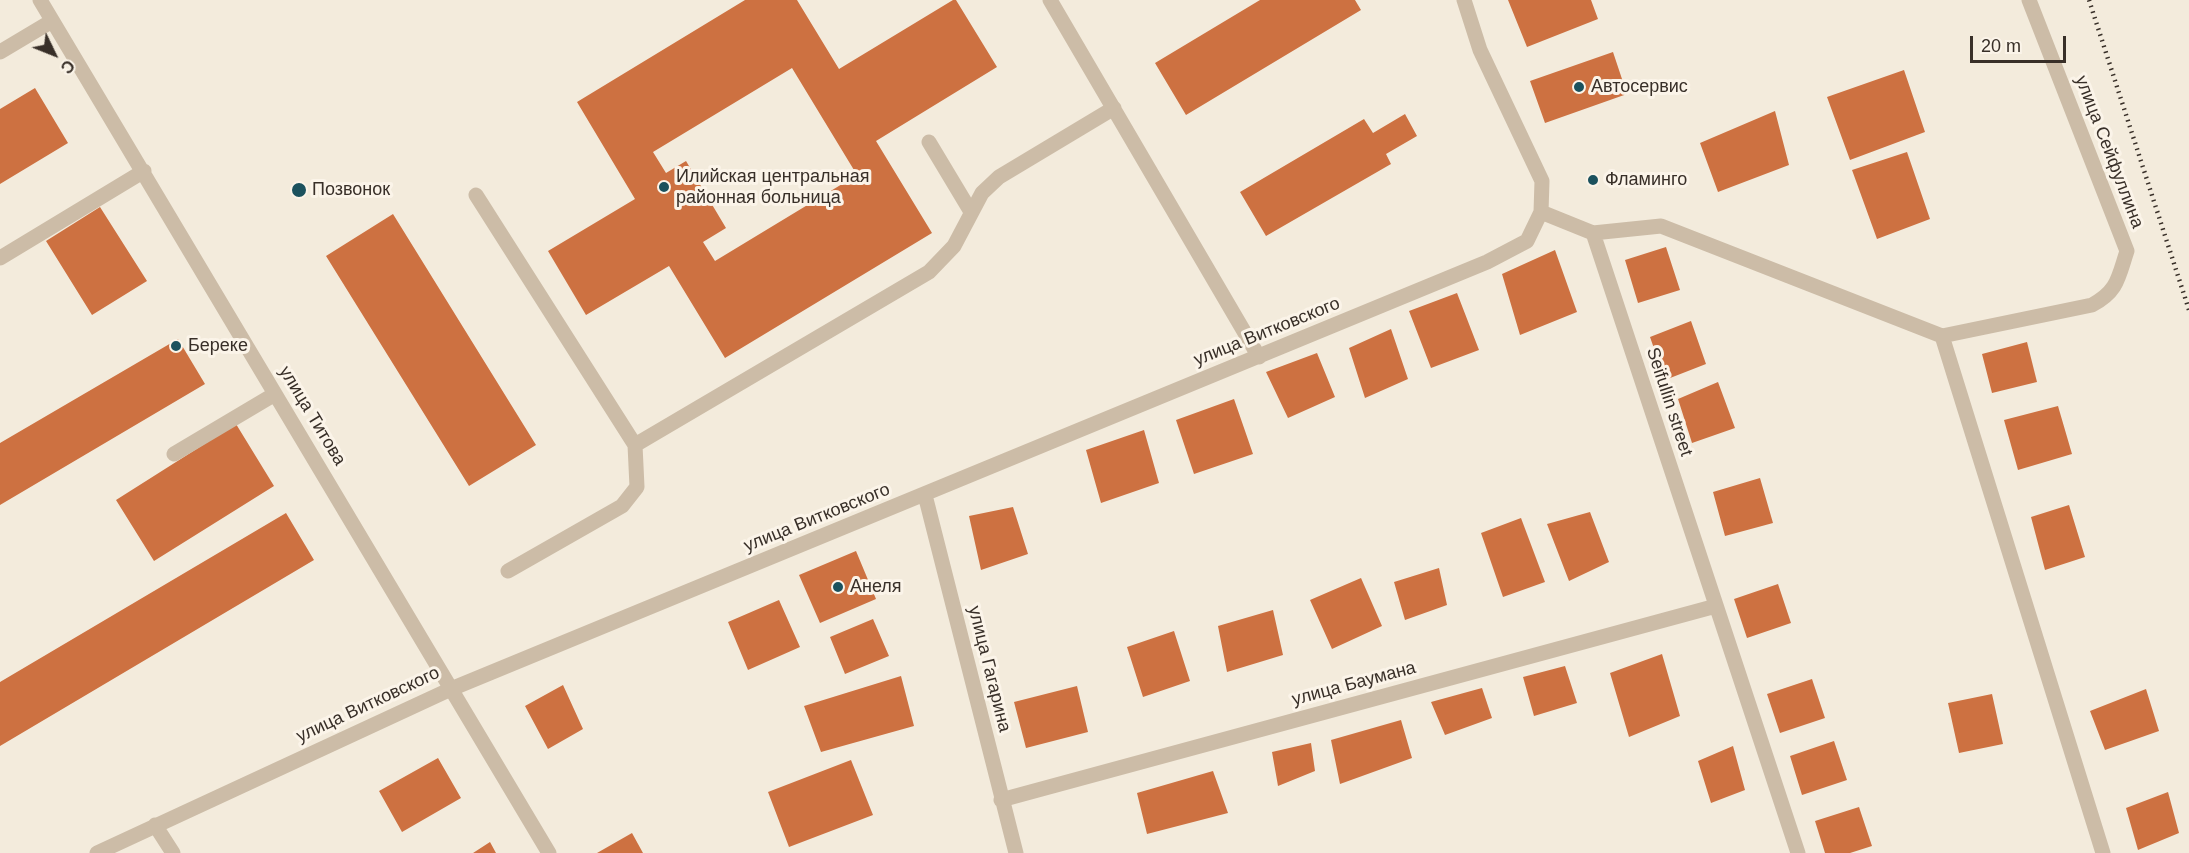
<!DOCTYPE html>
<html>
<head>
<meta charset="utf-8">
<style>
	body { margin:0 }
	#map { position:relative; width:2189px; height:853px; overflow:hidden; background:#f3ebdc; font-family:Arial,sans-serif }
	canvas { display:block }
	.north { position:absolute; left:24px; top:24px; width:60px; height:60px; -webkit-text-stroke:4px #fbf4e9; paint-order:stroke; rotate:133deg; font-size:16px; font-weight:700; line-height:24px; text-align:center; color:#382f28 }
	.north::after { content:''; display:block; margin:auto; width:21px; height:27px; background:#382f28; clip-path:polygon(50% 0,100% 100%,50% 72%,0 100%) }
	.scale { position:absolute; left:1970px; top:36px; width:96px; height:27px; box-sizing:border-box; border:3px solid #382f28; border-top:0; padding-left:8px; font-size:18px; line-height:21px; white-space:nowrap; color:#382f28; -webkit-text-stroke:4px #fbf4e9; paint-order:stroke }
</style>
</head>
<body>
<div id="map">
<canvas width="2189" height="853"></canvas>
<div class="north">С</div>
<div class="scale">20 m</div>
</div>
<script>
const ctx = document.querySelector('canvas').getContext('2d');
ctx.lineJoin = 'round';
function fillPath(path, color) { ctx.fillStyle = color; ctx.fill(path, 'evenodd'); }
function strokePath(path, color, width, dash) { ctx.strokeStyle = color; ctx.lineWidth = width; ctx.lineCap = dash ? 'butt' : 'round'; ctx.setLineDash(dash || []); ctx.stroke(path); }
function write(font, color, halo, rows, align = 'center') {
  ctx.font = font + ' Arial,sans-serif'; ctx.lineWidth = 6; ctx.setLineDash([]); ctx.textBaseline = 'middle'; ctx.strokeStyle = halo; ctx.fillStyle = color; for (const [text, x, y, turn = 0] of rows) {
    ctx.save(); ctx.translate(x, y); ctx.rotate((+turn || 0) * Math.PI / 180); ctx.textAlign = isNaN(turn) ? turn : align; if (halo) ctx.strokeText(text, 0, 0); ctx.fillText(text, 0, 0); ctx.restore();
  }
}
const building = new Path2D(`
	M 745,0 L 797,0 L 839,69 L 953,0 L 956,0 L 997,67 L 876,141 L 932,233 L 725,358 L 669,266 L 586,315 L 548,251 L 635,199 L 577,102 ZM 792,68 L 857,175 L 715,261 L 703,242 L 726,228 L 686,161 L 666,173 L 653,152 Z
	M 1260,0 L 1355,0 L 1361,10 L 1186,115 L 1155,63 Z
	M 1508,0 L 1591,0 L 1598,19 L 1527,47 Z
	M 1613,52 L 1627,94 L 1545,123 L 1530,81 Z
	M 1904,70 L 1925,132 L 1850,160 L 1827,97 Z
	M 35,88 L 68,143 L 0,184 L 0,109 Z
	M 1775,111 L 1789,165 L 1718,192 L 1700,143 Z
	M 1405,114 L 1417,136 L 1386,154 L 1391,164 L 1266,236 L 1240,192 L 1364,119 L 1373,133 Z
	M 1907,152 L 1930,219 L 1877,239 L 1852,170 Z
	M 100,207 L 147,281 L 92,315 L 46,241 Z
	M 393,214 L 536,445 L 469,486 L 326,256 Z
	M 1666,247 L 1680,290 L 1638,303 L 1625,260 Z
	M 1555,250 L 1577,312 L 1520,335 L 1502,274 Z
	M 1457,293 L 1479,350 L 1431,368 L 1409,311 Z
	M 1691,321 L 1706,364 L 1665,380 L 1650,337 Z
	M 1391,329 L 1408,379 L 1365,398 L 1349,348 Z
	M 178,339 L 205,384 L 0,505 L 0,443 Z
	M 2027,342 L 2037,382 L 1992,393 L 1982,354 Z
	M 1317,353 L 1335,397 L 1288,418 L 1266,372 Z
	M 1718,382 L 1735,428 L 1692,443 L 1678,399 Z
	M 1234,399 L 1253,454 L 1194,474 L 1176,420 Z
	M 2058,406 L 2072,454 L 2018,470 L 2004,420 Z
	M 236,424 L 274,486 L 154,561 L 116,500 Z
	M 1144,430 L 1159,483 L 1101,503 L 1086,450 Z
	M 1760,478 L 1773,523 L 1725,536 L 1713,492 Z
	M 2069,505 L 2085,557 L 2045,570 L 2031,517 Z
	M 1013,507 L 1028,554 L 981,570 L 969,516 Z
	M 1590,512 L 1609,562 L 1569,581 L 1547,524 Z
	M 286,513 L 314,560 L 0,746 L 0,682 Z
	M 1521,518 L 1545,582 L 1503,597 L 1481,533 Z
	M 856,551 L 876,599 L 820,623 L 799,575 Z
	M 1439,568 L 1447,605 L 1405,620 L 1394,582 Z
	M 1361,578 L 1382,626 L 1332,649 L 1310,600 Z
	M 1778,584 L 1791,623 L 1747,638 L 1734,599 Z
	M 779,600 L 800,647 L 748,670 L 728,622 Z
	M 1273,610 L 1283,655 L 1227,672 L 1218,626 Z
	M 873,619 L 889,656 L 845,674 L 830,637 Z
	M 1174,631 L 1190,681 L 1143,697 L 1127,647 Z
	M 1662,654 L 1680,716 L 1629,737 L 1610,673 Z
	M 1565,666 L 1577,703 L 1534,716 L 1523,677 Z
	M 901,676 L 914,726 L 821,752 L 804,706 Z
	M 1812,679 L 1825,718 L 1780,733 L 1767,694 Z
	M 563,685 L 583,729 L 548,749 L 525,706 Z
	M 1077,686 L 1088,732 L 1026,748 L 1014,702 Z
	M 1482,688 L 1492,718 L 1445,735 L 1431,702 Z
	M 2146,689 L 2159,731 L 2105,750 L 2090,711 Z
	M 1992,694 L 2003,744 L 1959,753 L 1948,703 Z
	M 1401,720 L 1412,758 L 1340,784 L 1331,740 Z
	M 1834,741 L 1847,780 L 1802,795 L 1790,756 Z
	M 1311,743 L 1315,771 L 1278,786 L 1272,752 Z
	M 1733,746 L 1745,790 L 1711,803 L 1698,761 Z
	M 438,758 L 461,798 L 402,832 L 379,791 Z
	M 851,760 L 873,815 L 789,847 L 768,792 Z
	M 1213,771 L 1228,813 L 1147,834 L 1137,793 Z
	M 2168,792 L 2179,833 L 2138,850 L 2126,808 Z
	M 1859,807 L 1872,846 L 1850,853 L 1825,853 L 1815,821 Z
	M 632,833 L 643,853 L 597,853 Z
	M 490,842 L 496,853 L 473,853 Z`);
const minor = new Path2D(`
	M 40,0 L 549,853
	M 1050,0 L 1259,357
	M 0,52 L 52,21
	M 929,142 L 971,212
	M 476,195 L 635,445
	M 1541,212 L 1593,233 L 1798,853
	M 1593,233 L 1661,226 L 1942,336 L 2092,305 C 2118,291 2118,278 2127,251 L 2029,0
	M 0,258 L 144,171
	M 1942,336 L 2103,853
	M 174,454 L 275,394
	M 925,495 L 1016,853
	M 508,571 L 622,506 L 637,487 L 635,445 L 929,272 L 954,246 L 982,193 L 999,177 L 1114,108
	M 1001,800 L 1716,606
	M 155,825 L 173,853
	M 97,853 L 451,689 L 1487,262 L 1527,241 L 1541,212 L 1542,181 L 1480,50 L 1464,0`);
const rail = new Path2D(`
	M 2089,0 L 2189,310`);
const markers = [
	[1579,87,6,"#1b515d"],
	[1593,180,6,"#1b515d"],
	[664,187,6,"#1b515d"],
	[299,190,8,"#1b515d"],
	[176,346,6,"#1b515d"],
	[838,587,6,"#1b515d"]
];
const poiNames = [
	["Автосервис",1591,87],
	["Илийская центральная",676,177],
	["районная больница",676,198],
	["Фламинго",1605,180],
	["Позвонок",312,190],
	["Береке",188,346],
	["Анеля",850,587]
];
const streetNames = [
	["улица Сейфуллина",2109,152,69],
	["улица Витковского",1267,332,-22],
	["Seifullin street",1669,402,72],
	["улица Титова",312,416,59],
	["улица Витковского",817,518,-22],
	["улица Гагарина",989,669,76],
	["улица Баумана",1354,684,-15],
	["улица Витковского",368,705,-25]
];
fillPath(building, '#cd7141');
strokePath(minor, '#ccbca7', 15);
strokePath(rail, '#382f28', 4.5, [1.5, 4.5]);
for (const [x, y, r, color] of markers) { const dot = new Path2D(); dot.arc(x, y, r, 0, 2 * Math.PI); ctx.fillStyle = color; ctx.fill(dot); strokePath(dot, '#fbf4e9', 2); }
write('18px', '#382f28', '#fbf4e9', poiNames, 'left');
write('18px', '#382f28', '#fbf4e9', streetNames);
</script>
</body>
</html>
